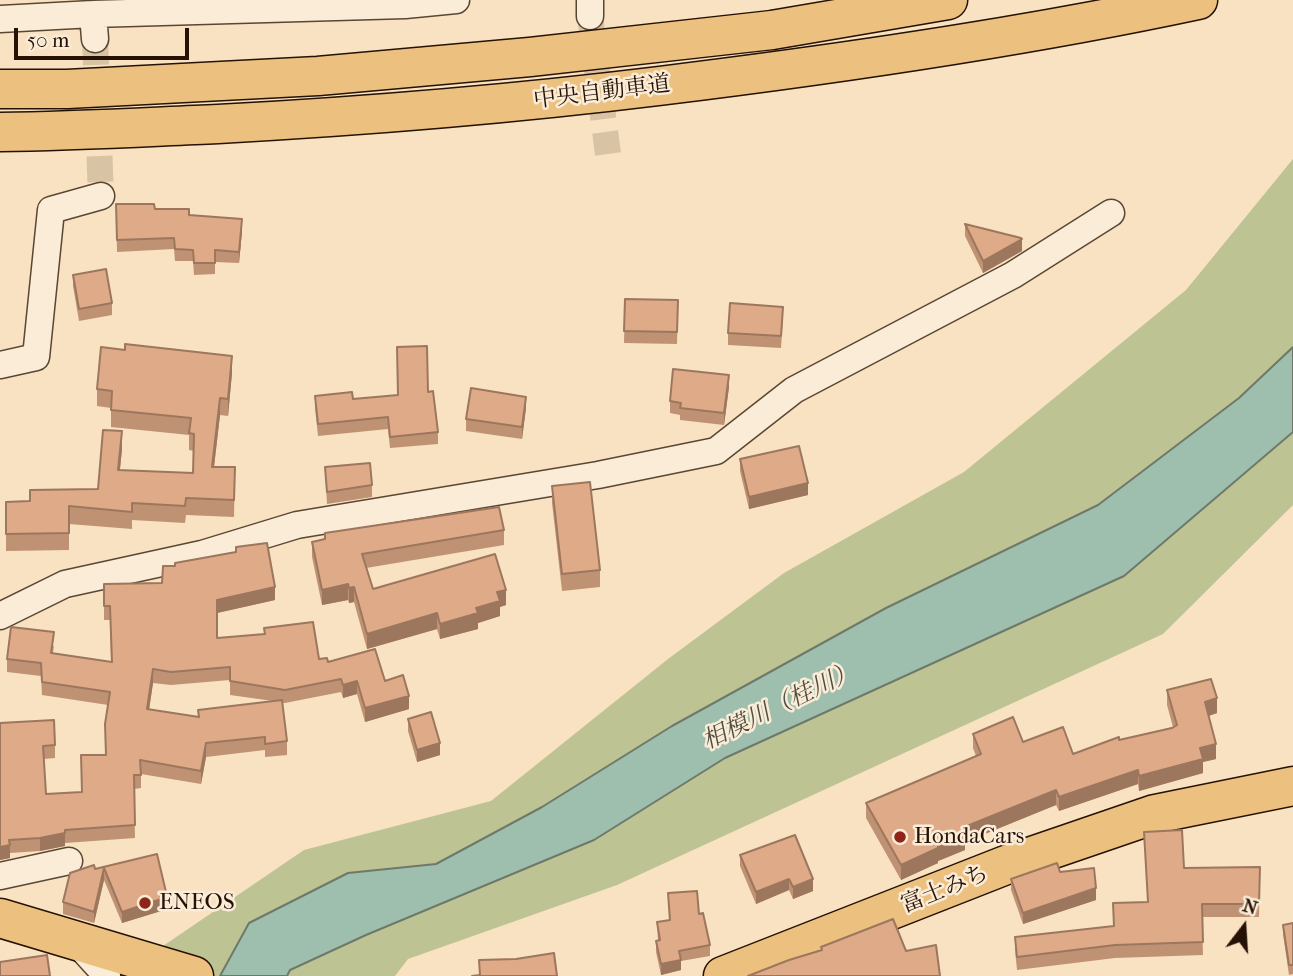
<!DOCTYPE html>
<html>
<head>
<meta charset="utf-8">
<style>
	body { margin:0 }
	#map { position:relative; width:1293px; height:976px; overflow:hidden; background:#f8e2c1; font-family:"IM FELL French Canon",serif }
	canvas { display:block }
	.north { position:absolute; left:1209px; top:892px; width:70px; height:70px; -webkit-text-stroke:5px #faecd7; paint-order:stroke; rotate:17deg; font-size:19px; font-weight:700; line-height:28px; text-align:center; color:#261205 }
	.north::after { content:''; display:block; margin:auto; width:24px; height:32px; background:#261205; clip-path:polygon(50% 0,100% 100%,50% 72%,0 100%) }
	.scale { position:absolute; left:14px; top:28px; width:175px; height:32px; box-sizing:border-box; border:4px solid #261205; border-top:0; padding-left:9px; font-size:21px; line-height:24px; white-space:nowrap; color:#261205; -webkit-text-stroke:5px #faecd7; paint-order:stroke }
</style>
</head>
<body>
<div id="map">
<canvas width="1293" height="976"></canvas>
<div class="north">N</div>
<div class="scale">50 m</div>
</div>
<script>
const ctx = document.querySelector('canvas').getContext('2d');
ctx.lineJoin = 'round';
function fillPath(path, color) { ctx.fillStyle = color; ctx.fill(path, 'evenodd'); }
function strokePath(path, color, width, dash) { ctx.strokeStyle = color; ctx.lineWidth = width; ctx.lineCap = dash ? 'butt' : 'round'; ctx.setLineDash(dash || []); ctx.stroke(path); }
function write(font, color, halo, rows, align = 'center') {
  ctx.font = font + ' "IM FELL French Canon","Noto Serif JP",serif'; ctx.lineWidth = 5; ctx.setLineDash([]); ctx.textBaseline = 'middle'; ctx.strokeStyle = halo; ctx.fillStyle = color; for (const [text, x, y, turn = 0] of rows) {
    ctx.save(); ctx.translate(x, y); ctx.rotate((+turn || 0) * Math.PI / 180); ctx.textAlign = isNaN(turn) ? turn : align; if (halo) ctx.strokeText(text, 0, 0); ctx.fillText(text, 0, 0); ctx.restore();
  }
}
const green = new Path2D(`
	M 1293,159 L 1293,505 L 1163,634 L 617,885 L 408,959 L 395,976 L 119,976 L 304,850 L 491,801 L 668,659 L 784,573 L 964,472 L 1186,290 Z`);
const water = new Path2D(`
	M 1293,347 L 1293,432 L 1124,576 L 725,758 L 594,840 L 366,935 L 290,970 L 287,976 L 220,976 L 249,923 L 348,873 L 436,864 L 542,807 L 672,726 L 886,608 L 1098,505 L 1239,398 Z`);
const minorTunnel = new Path2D(`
	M 590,16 L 608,154
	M 95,39 L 101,196`);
const minor = new Path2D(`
	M 93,14 L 95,39
	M 590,16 L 590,0
	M 0,19 L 93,14 L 405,5 L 456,0
	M 0,365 L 36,357 L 51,210 L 101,196
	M 0,616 L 65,584 L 202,554 L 297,525 L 598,475 L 716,451 L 794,390 L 1013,275 L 1111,213
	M 0,876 L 69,861
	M 75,941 L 107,976`);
const highway = new Path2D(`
	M 0,89 L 67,89 L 318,76 L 530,57 L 772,30 L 948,0
	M 0,132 C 73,131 145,127 218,124 C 366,116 512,104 659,86 C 839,64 1020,38 1198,0
	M 0,918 L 194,976
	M 723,976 L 1006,865 L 1155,814 L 1293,786`);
const wall = new Path2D(`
	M 116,204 L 155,209 L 189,215 L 242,231 L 239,263 L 215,262 L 215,274 L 194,275 L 193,261 L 175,261 L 174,249 L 117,252 Z
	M 965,224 L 1022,251 L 983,273 L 965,236 Z
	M 73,275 L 112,303 L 112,315 L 79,321 L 73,286 Z
	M 625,299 L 678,300 L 677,344 L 624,343 Z
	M 783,318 L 781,348 L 728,345 L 728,333 Z
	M 232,373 L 228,416 L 220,415 L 214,467 L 235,467 L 234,517 L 186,515 L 185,523 L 132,520 L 132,529 L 69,524 L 69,550 L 6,551 L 6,502 L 30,501 L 98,489 L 122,449 L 120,470 L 193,473 L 194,451 L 189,450 L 189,435 L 111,427 L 111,408 L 97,406 L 97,389 Z
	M 729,387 L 724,425 L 680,420 L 680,415 L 670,413 L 670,401 Z
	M 428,392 L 438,432 L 438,444 L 390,448 L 388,429 L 318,436 L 315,408 L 315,396 L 353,399 Z
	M 526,408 L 522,439 L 466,431 L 466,419 Z
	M 740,459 L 808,495 L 749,509 L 740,471 Z
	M 325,467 L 372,485 L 372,497 L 327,504 Z
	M 552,486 L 600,570 L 600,587 L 562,591 L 552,503 Z
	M 504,530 L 504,545 L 366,568 L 373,589 L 506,605 L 500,607 L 500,616 L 478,623 L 478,629 L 440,639 L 437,629 L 367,649 L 354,602 L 349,603 L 348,600 L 322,605 L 312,557 L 312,542 Z
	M 104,584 L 275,600 L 217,613 L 217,638 L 264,634 L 264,628 L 319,659 L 385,681 L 409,709 L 365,722 L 357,694 L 343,698 L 341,692 L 285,703 L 282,703 L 287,741 L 287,755 L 265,757 L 265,750 L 206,757 L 201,784 L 141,774 L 141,788 L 134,789 L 135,838 L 65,843 L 65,846 L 40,851 L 10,853 L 10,858 L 0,860 L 0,723 L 55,745 L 55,758 L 44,759 L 46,794 L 82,792 L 106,755 L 105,724 L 108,705 L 42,695 L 41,676 L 7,672 L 7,659 L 54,646 L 53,653 L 111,662 L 110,620 L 104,620 ZM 230,680 L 230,695 L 273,701 L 198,710 L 198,717 L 149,710 L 153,683 L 171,685 Z
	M 1167,690 L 1217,713 L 1209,716 L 1216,759 L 1203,762 L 1203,773 L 1139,791 L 1138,784 L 1059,811 L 1056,805 L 965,842 L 965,850 L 938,861 L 938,863 L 901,880 L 866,818 L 866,803 L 976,756 L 973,748 L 973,734 L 1023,742 L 1073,754 L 1119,740 L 1173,727 L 1167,705 Z
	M 408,719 L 440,755 L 417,762 L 408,731 Z
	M 1144,832 L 1184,868 L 1260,867 L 1259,917 L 1202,917 L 1203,955 L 1115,958 L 1017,970 L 1015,950 L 1015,937 L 1114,926 L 1113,903 L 1148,902 Z
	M 157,854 L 166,903 L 161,905 L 161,911 L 122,923 L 104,880 L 94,923 L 63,914 L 63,902 L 95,869 Z
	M 740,855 L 813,891 L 793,899 L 789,890 L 756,904 L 740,866 Z
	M 1060,872 L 1096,900 L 1023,924 L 1011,890 L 1011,879 Z
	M 668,893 L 699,914 L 710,945 L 710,956 L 681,961 L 681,970 L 661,975 L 656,952 L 656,941 L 658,941 L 657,922 L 669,920 Z
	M 1293,923 L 1293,974 L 1289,975 L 1283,934 L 1283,925 Z`);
const shadedWall = new Path2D(`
	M 242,219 L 242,231 L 239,263 L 239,252 Z
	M 1022,239 L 1022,251 L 983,273 L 983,261 Z
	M 232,356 L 232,373 L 228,416 L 228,399 Z
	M 729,375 L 729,387 L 724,425 L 724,413 Z
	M 526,397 L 526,408 L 522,439 L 522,427 Z
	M 220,398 L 220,415 L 212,484 L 212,467 Z
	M 122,431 L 122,449 L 118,487 L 118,470 Z
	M 808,483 L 808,495 L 749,509 L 749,497 Z
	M 348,584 L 348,600 L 322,605 L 322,590 Z
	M 275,587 L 275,600 L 217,613 L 217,600 Z
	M 354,587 L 354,602 L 349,603 L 349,588 Z
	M 506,590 L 506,605 L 500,607 L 500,616 L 478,623 L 478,629 L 440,639 L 440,624 L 476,608 L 497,592 Z
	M 437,613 L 437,629 L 367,649 L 367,634 Z
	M 153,669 L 153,683 L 147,723 L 147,709 Z
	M 357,681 L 357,694 L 343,698 L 343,685 Z
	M 409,696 L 409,709 L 365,722 L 365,708 Z
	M 1217,698 L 1217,713 L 1205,717 L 1205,702 Z
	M 206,743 L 206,757 L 201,784 L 201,771 Z
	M 440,743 L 440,755 L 417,762 L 417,750 Z
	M 1216,744 L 1216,759 L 1203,762 L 1203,773 L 1139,791 L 1139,776 L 1200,748 Z
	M 1138,770 L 1138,784 L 1059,811 L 1059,797 Z
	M 1056,790 L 1056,805 L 965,842 L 965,850 L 938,861 L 938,863 L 901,880 L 901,865 L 938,846 L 962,828 Z
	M 65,833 L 65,846 L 40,851 L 40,838 Z
	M 10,845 L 10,858 L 0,860 L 0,847 Z
	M 104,868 L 104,880 L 94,923 L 94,912 Z
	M 789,879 L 789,890 L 756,904 L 756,892 Z
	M 813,879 L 813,891 L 793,899 L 793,887 Z
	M 1096,888 L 1096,900 L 1023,924 L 1023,913 Z
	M 166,892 L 166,903 L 161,905 L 161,911 L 122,923 L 122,912 L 159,893 Z
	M 681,960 L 681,970 L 661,975 L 661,964 Z`);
const building = new Path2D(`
	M 116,204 L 154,204 L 155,209 L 189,209 L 189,215 L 242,219 L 239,252 L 215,250 L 215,263 L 194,263 L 193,250 L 175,249 L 174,238 L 117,240 Z
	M 965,224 L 1021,238 L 1022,239 L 983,261 Z
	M 106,269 L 112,303 L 79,309 L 73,275 Z
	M 625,299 L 678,300 L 677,332 L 624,331 Z
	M 730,303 L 783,307 L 781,336 L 728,333 Z
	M 125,344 L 232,356 L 228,399 L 220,398 L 212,467 L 235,467 L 234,500 L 186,498 L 185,506 L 132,503 L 132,512 L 69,506 L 69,533 L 6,534 L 6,502 L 30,501 L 30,490 L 98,489 L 103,430 L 122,431 L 118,470 L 193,473 L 194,434 L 189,433 L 191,418 L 111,410 L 112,391 L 97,389 L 101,347 L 125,350 Z
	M 427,346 L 428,392 L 433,391 L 438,432 L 390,437 L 388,417 L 318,424 L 315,396 L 352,392 L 353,399 L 398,395 L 397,347 Z
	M 673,369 L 729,375 L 724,413 L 680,408 L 681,403 L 670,401 Z
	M 471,388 L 526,397 L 522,427 L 466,419 Z
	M 799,446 L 808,483 L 749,497 L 740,459 Z
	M 370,463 L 372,485 L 327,492 L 325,467 Z
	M 590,482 L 600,570 L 562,574 L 552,486 Z
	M 499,507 L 504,530 L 362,554 L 373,589 L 495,554 L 506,590 L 497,592 L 500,601 L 476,608 L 478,613 L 440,624 L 437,613 L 367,634 L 354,587 L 349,588 L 348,584 L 322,590 L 312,542 L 325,539 L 325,533 Z
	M 267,543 L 275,587 L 217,600 L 217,638 L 265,634 L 264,628 L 313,622 L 319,659 L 327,658 L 328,662 L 375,649 L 385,681 L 403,675 L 409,696 L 365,708 L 357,681 L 343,685 L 341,679 L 285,690 L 230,681 L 230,667 L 171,672 L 153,669 L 147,709 L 199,717 L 198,710 L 282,700 L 287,741 L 265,744 L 265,737 L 206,743 L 201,771 L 140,760 L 141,775 L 134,775 L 135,825 L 65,830 L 65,833 L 40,838 L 9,840 L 10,845 L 0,847 L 0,723 L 54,720 L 55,745 L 43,746 L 46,794 L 82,792 L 81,755 L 106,755 L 105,724 L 110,692 L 42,682 L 41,663 L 7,659 L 11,627 L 54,632 L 51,653 L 112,662 L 110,606 L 104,606 L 104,584 L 162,583 L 163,566 L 175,566 L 175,563 L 236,552 L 236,547 Z
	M 1211,679 L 1217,698 L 1205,702 L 1216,744 L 1200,748 L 1203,759 L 1139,776 L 1138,770 L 1059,797 L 1056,790 L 962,828 L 965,836 L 938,846 L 938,848 L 901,865 L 866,803 L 981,754 L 973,734 L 1013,717 L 1023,742 L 1063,727 L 1073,754 L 1119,737 L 1119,740 L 1172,728 L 1177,725 L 1167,690 Z
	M 431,712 L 440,743 L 417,750 L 408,719 Z
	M 1182,830 L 1184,868 L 1260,867 L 1259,904 L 1202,904 L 1203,942 L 1115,945 L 1017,957 L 1015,937 L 1114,926 L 1113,903 L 1148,902 L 1144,832 Z
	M 795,835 L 813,879 L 793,887 L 789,879 L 756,892 L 740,855 Z
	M 157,854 L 166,892 L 159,893 L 161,899 L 122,912 L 104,868 L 94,912 L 63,902 L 70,873 L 94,865 L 95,869 Z
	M 1057,863 L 1060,872 L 1094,868 L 1096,888 L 1023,913 L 1011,879 Z
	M 697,891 L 699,914 L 703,913 L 710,945 L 679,951 L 681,960 L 661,964 L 656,941 L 660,940 L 657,922 L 670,920 L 668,893 Z
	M 893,919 L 906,951 L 936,945 L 940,976 L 748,976 L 789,960 L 822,950 L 821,947 Z
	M 1293,923 L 1293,965 L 1289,965 L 1283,925 Z
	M 554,953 L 557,976 L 472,976 L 480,975 L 479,960 L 516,959 Z
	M 47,955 L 50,976 L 0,976 L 0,962 Z`);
const markers = [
	[900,837,7,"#8f2418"],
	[145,903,7,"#8f2418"]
];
const streetNames = [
	["中央自動車道",602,93,-7],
	["富士みち",945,890,-22]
];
const poiNames = [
	["HondaCars",914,837],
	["ENEOS",159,903]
];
const waterNames = [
	["相模川（桂川）",780,707,-26]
];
fillPath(green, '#bdc393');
fillPath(water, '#9ebeae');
strokePath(water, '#6e796a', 2);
strokePath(minorTunnel, '#d8c3a5', 26, [26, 13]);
strokePath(minor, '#5a4634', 29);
strokePath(highway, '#261205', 41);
strokePath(minor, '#faecd7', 26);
strokePath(highway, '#ecc180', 38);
fillPath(wall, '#c09274');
fillPath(shadedWall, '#9c775e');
fillPath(building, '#dfaa87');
strokePath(building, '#9c775e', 2);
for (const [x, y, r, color] of markers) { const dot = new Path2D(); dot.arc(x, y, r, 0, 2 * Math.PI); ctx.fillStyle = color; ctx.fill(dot); strokePath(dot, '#faecd7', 2.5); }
write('23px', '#261205', '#faecd7', streetNames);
write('23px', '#261205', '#faecd7', poiNames, 'left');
write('italic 24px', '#504e40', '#faecd7', waterNames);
</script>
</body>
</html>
